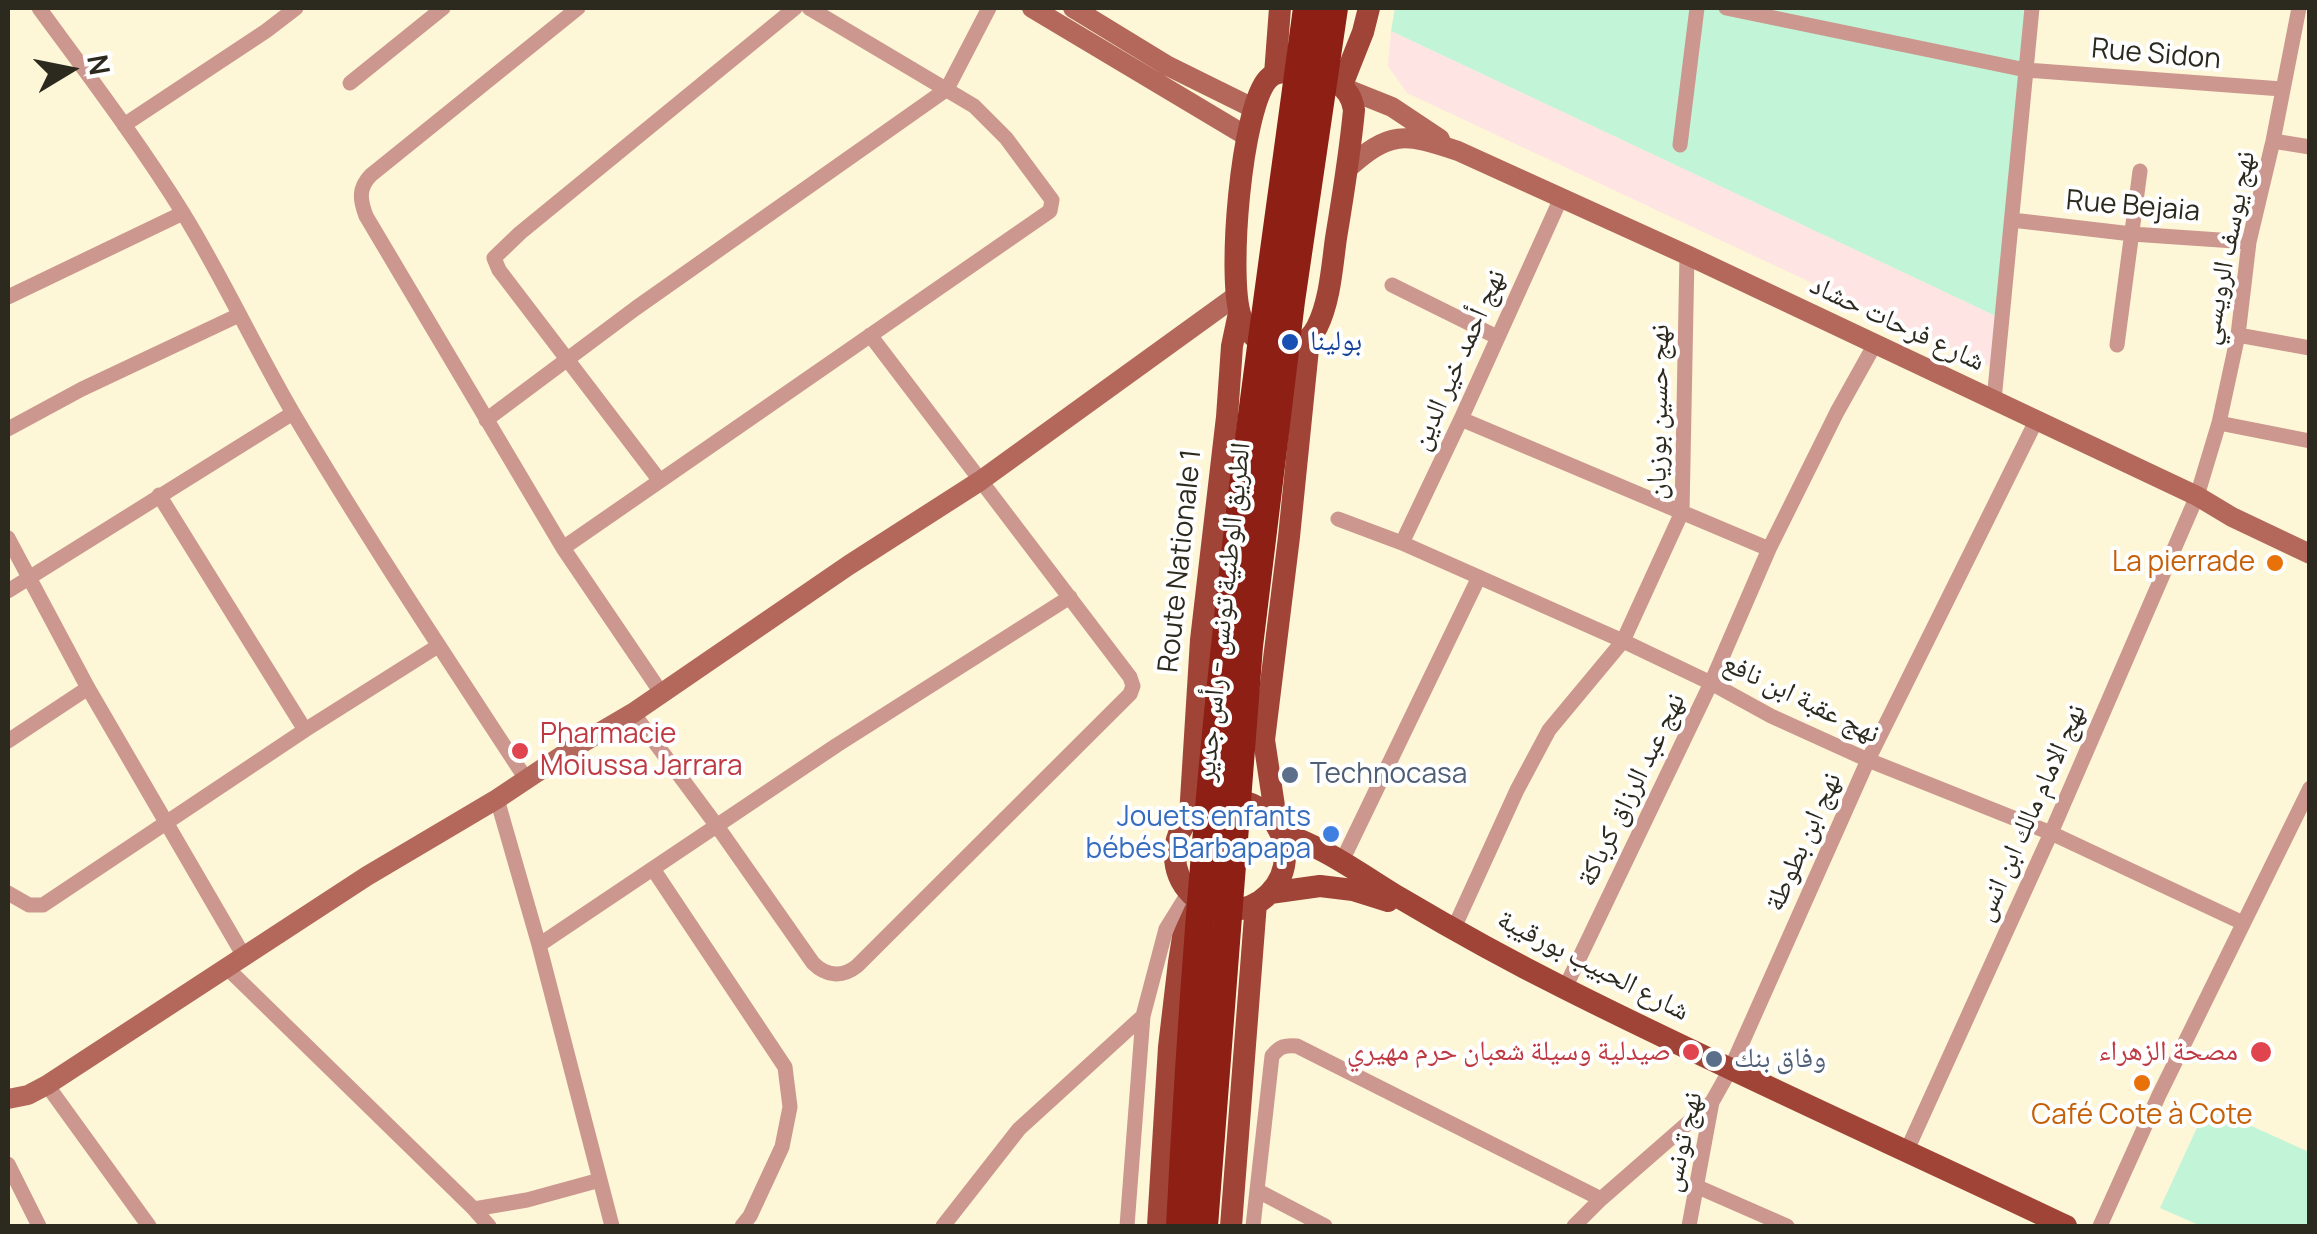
<!DOCTYPE html>
<html>
<head>
<meta charset="utf-8">
<style>
	body { margin:0 }
	#map { position:relative; width:2317px; height:1234px; overflow:hidden; background:#fdf6d7; font-family:Manrope,sans-serif }
	canvas { display:block }
	.frame { position:absolute; inset:0; border:10px solid #2c2a1e; pointer-events:none }
	.north { position:absolute; left:20px; top:20px; width:100px; height:100px; -webkit-text-stroke:8px #fff; paint-order:stroke; rotate:80deg; font-size:28px; font-weight:700; line-height:40px; text-align:center; color:#2c2a1e }
	.north::after { content:''; display:block; margin:auto; width:35px; height:45px; background:#2c2a1e; clip-path:polygon(50% 0,100% 100%,50% 72%,0 100%) }
</style>
</head>
<body>
<div id="map">
<canvas width="2317" height="1234"></canvas>
<div class="frame"></div>
<div class="north">N</div>
</div>
<script>
const ctx = document.querySelector('canvas').getContext('2d');
ctx.lineJoin = 'round';
function fillPath(path, color) { ctx.fillStyle = color; ctx.fill(path, 'evenodd'); }
function strokePath(path, color, width, dash) { ctx.strokeStyle = color; ctx.lineWidth = width; ctx.lineCap = dash ? 'butt' : 'round'; ctx.setLineDash(dash || []); ctx.stroke(path); }
function write(font, color, halo, rows, align = 'center') {
  ctx.font = font + ' Manrope,"Noto Naskh Arabic",sans-serif'; ctx.lineWidth = 8; ctx.setLineDash([]); ctx.textBaseline = 'middle'; ctx.strokeStyle = halo; ctx.fillStyle = color; for (const [text, x, y, turn = 0] of rows) {
    ctx.save(); ctx.translate(x, y); ctx.rotate((+turn || 0) * Math.PI / 180); ctx.textAlign = isNaN(turn) ? turn : align; if (halo) ctx.strokeText(text, 0, 0); ctx.fillText(text, 0, 0); ctx.restore();
  }
}
const commercial = new Path2D(`
	M 1391,31 L 1998,317 L 1991,367 L 1407,93 L 1388,66 Z`);
const green = new Path2D(`
	M 1395,8 L 2026,8 L 1998,317 L 1391,31 Z
	M 2207,1106 L 2309,1152 L 2309,1226 L 2201,1226 L 2160,1208 Z`);
const street = new Path2D(`
	M 39,8 C 88,75 139,142 183,213 C 223,278 255,348 293,413 C 367,538 447,658 526,779
	M 578,8 L 371,175 C 358,188 360,200 366,216 L 563,548 L 662,694
	M 1726,8 L 2026,70 L 2282,89
	M 350,83 L 443,8
	M 124,125 L 266,31 L 296,8
	M 2273,141 L 2310,147
	M 1680,145 L 1697,8
	M 2012,220 L 2132,234 L 2249,242
	M 1392,285 L 1497,337
	M 8,297 L 183,213
	M 2238,335 L 2310,348
	M 2117,345 L 2140,171
	M 1994,400 L 2032,8
	M 1461,419 L 1769,549
	M 486,420 L 636,308 L 947,89 L 989,8
	M 2219,423 L 2310,441
	M 8,429 L 82,389 L 239,315
	M 660,481 L 499,270 L 494,258 L 520,233 L 795,8
	M 159,495 L 305,730
	M 1338,519 L 1402,543 L 1623,641 L 1711,683 L 1771,716 L 1868,760 L 2051,833 L 2243,923
	M 8,538 L 88,688 L 245,958
	M 1402,543 L 1461,419 L 1561,198
	M 563,548 L 1050,211 L 1052,200 L 1006,138 L 974,106 L 809,8
	M 8,591 L 293,413
	M 633,713 L 717,826 L 813,963 C 826,976 842,978 857,966 L 1130,694 L 1133,686 L 1130,677 L 870,335
	M 8,741 L 88,688
	M 497,799 L 539,945 L 612,1226
	M 1341,863 L 1479,577
	M 653,869 L 785,1067 L 790,1107 L 782,1147 L 750,1216 L 742,1226
	M 8,893 L 29,905 L 43,905 L 305,730 L 438,646
	M 1454,928 L 1517,790 L 1549,730 L 1623,641 L 1682,512 L 1687,255
	M 539,945 L 837,745 L 1070,597
	M 227,968 L 474,1209 L 489,1226
	M 1565,988 L 1711,683 L 1769,549 L 1837,412 L 1875,344
	M 47,1085 L 149,1226
	M 1907,1150 L 2051,833 L 2197,496 L 2219,423 L 2238,335 L 2249,242 L 2273,141 L 2299,8
	M 8,1164 L 39,1226
	M 1698,1187 L 1787,1226
	M 1258,1191 L 1325,1226
	M 474,1209 L 527,1200 L 600,1180
	M 943,1226 L 1019,1129 L 1143,1016
	M 1127,1226 L 1143,1016 L 1166,929 L 1189,892
	M 1253,1226 L 1272,1056 C 1280,1046 1285,1045 1297,1046 L 1601,1199
	M 1574,1226 L 1601,1199 L 1712,1102
	M 1689,1226 L 1712,1102 L 1730,1070 L 1868,760 L 2036,421
	M 2100,1226 L 2159,1095 L 2310,788`);
const secondary = new Path2D(`
	M 1032,8 L 1248,137
	M 1073,8 L 1168,66 L 1255,109
	M 1347,89 L 1392,107 L 1440,139
	M 1346,170 C 1390,130 1404,133 1458,151 L 1687,255 L 2197,496 L 2232,517 L 2310,554
	M 8,1099 L 28,1095 L 47,1085 L 367,876 L 497,799 L 575,747 L 633,713 L 849,565 L 980,481 L 1236,296`);
const primary = new Path2D(`
	M 1296,72 C 1323,77 1350,80 1354,110 C 1350,153 1343,196 1336,238 C 1332,267 1330,301 1317,327 C 1299,362 1252,350 1241,317 C 1227,280 1241,108 1268,79 C 1275,71 1286,72 1296,72 Z
	M 1275,74 L 1280,8
	M 1342,85 L 1363,32 L 1369,8
	M1175 855a55 55 0 1 1 110 0a55 55 0 1 1-110 0Z
	M 1190,816 L 1201,640 L 1227,417 L 1232,346 L 1239,313
	M 1277,826 L 1264,740 L 1289,537 L 1309,339
	M 1281,833 C 1323,846 1362,875 1400,898 C 1454,930 1510,961 1566,989 C 1731,1072 1900,1147 2066,1226
	M 1270,893 L 1320,886 L 1353,890 L 1388,901
	M 1158,1226 L 1169,1047 L 1179,962 L 1183,937 L 1198,904
	M 1231,1226 L 1256,903`);
const highwayBridge = new Path2D(`
	M 1180,1226 C 1190,1033 1204,839 1225,646 C 1247,432 1279,220 1307,8
	M 1204,1226 L 1249,646 L 1291,301 L 1334,8`);
const markers = [
	[1290,342,10,"#1a4fb4"],
	[2275,563,10,"#e8710a"],
	[520,751,10,"#e0444e"],
	[1290,775,10,"#5c6f8a"],
	[1331,834,10,"#3f7fe0"],
	[1691,1052,10,"#e0444e"],
	[2261,1052,12,"#e0444e"],
	[1714,1059,10,"#5c6f8a"],
	[2142,1083,10,"#e8710a"]
];
const streetNames = [
	["Rue Sidon",2156,55,5],
	["Rue Bejaia",2133,207,5],
	["نهج يوسف الرويسي",2228,248,-79],
	["شارع فرحات حشاد",1897,324,25],
	["نهج أحمد خير الدين",1459,360,-66],
	["نهج حسين بوزيان",1659,412,-89],
	["Route Nationale 1",1181,561,-84],
	["الطريق الوطنية تونس - رأس جدير",1224,612,-84],
	["نهج عقبة ابن نافع",1801,699,26],
	["نهج عبد الرزاق كرباكة",1632,790,-64],
	["نهج الامام مالك ابن انس",2031,813,-66],
	["نهج ابن بطوطة",1804,842,-66],
	["شارع الحبيب بورقيبة",1593,966,27],
	["نهج تونس",1683,1142,-77]
];
const transitNames = [
	["بولينا",1310,342]
];
const foodNames = [
	["La pierrade",2255,563],
	["Café Cote à Cote",2142,1116,"center"]
];
const healthNames = [
	["Pharmacie",540,735,"left"],
	["Moiussa Jarrara",540,767,"left"],
	["صيدلية وسيلة شعبان حرم مهيري",1671,1052],
	["مصحة الزهراء",2238,1052]
];
const serviceNames = [
	["Technocasa",1310,775],
	["وفاق بنك",1734,1059]
];
const shopNames = [
	["Jouets enfants",1311,818],
	["bébés Barbapapa",1311,850]
];
fillPath(commercial, '#ffe4e4');
fillPath(green, '#c2f4d7');
strokePath(street, '#cc978e', 15);
strokePath(secondary, '#b4685c', 20);
strokePath(primary, '#a04438', 22);
strokePath(highwayBridge, '#8d1f15', 28);
for (const [x, y, r, color] of markers) { const dot = new Path2D(); dot.arc(x, y, r, 0, 2 * Math.PI); ctx.fillStyle = color; ctx.fill(dot); strokePath(dot, '#fff', 4); }
write('28px', '#2c2a1e', '#fff', streetNames);
write('28px', '#164399', '#fff', transitNames, 'left');
write('28px', '#c56008', '#fff', foodNames, 'right');
write('28px', '#be3a42', '#fff', healthNames, 'right');
write('28px', '#4e5e75', '#fff', serviceNames, 'left');
write('28px', '#366cbe', '#fff', shopNames, 'right');
</script>
</body>
</html>
